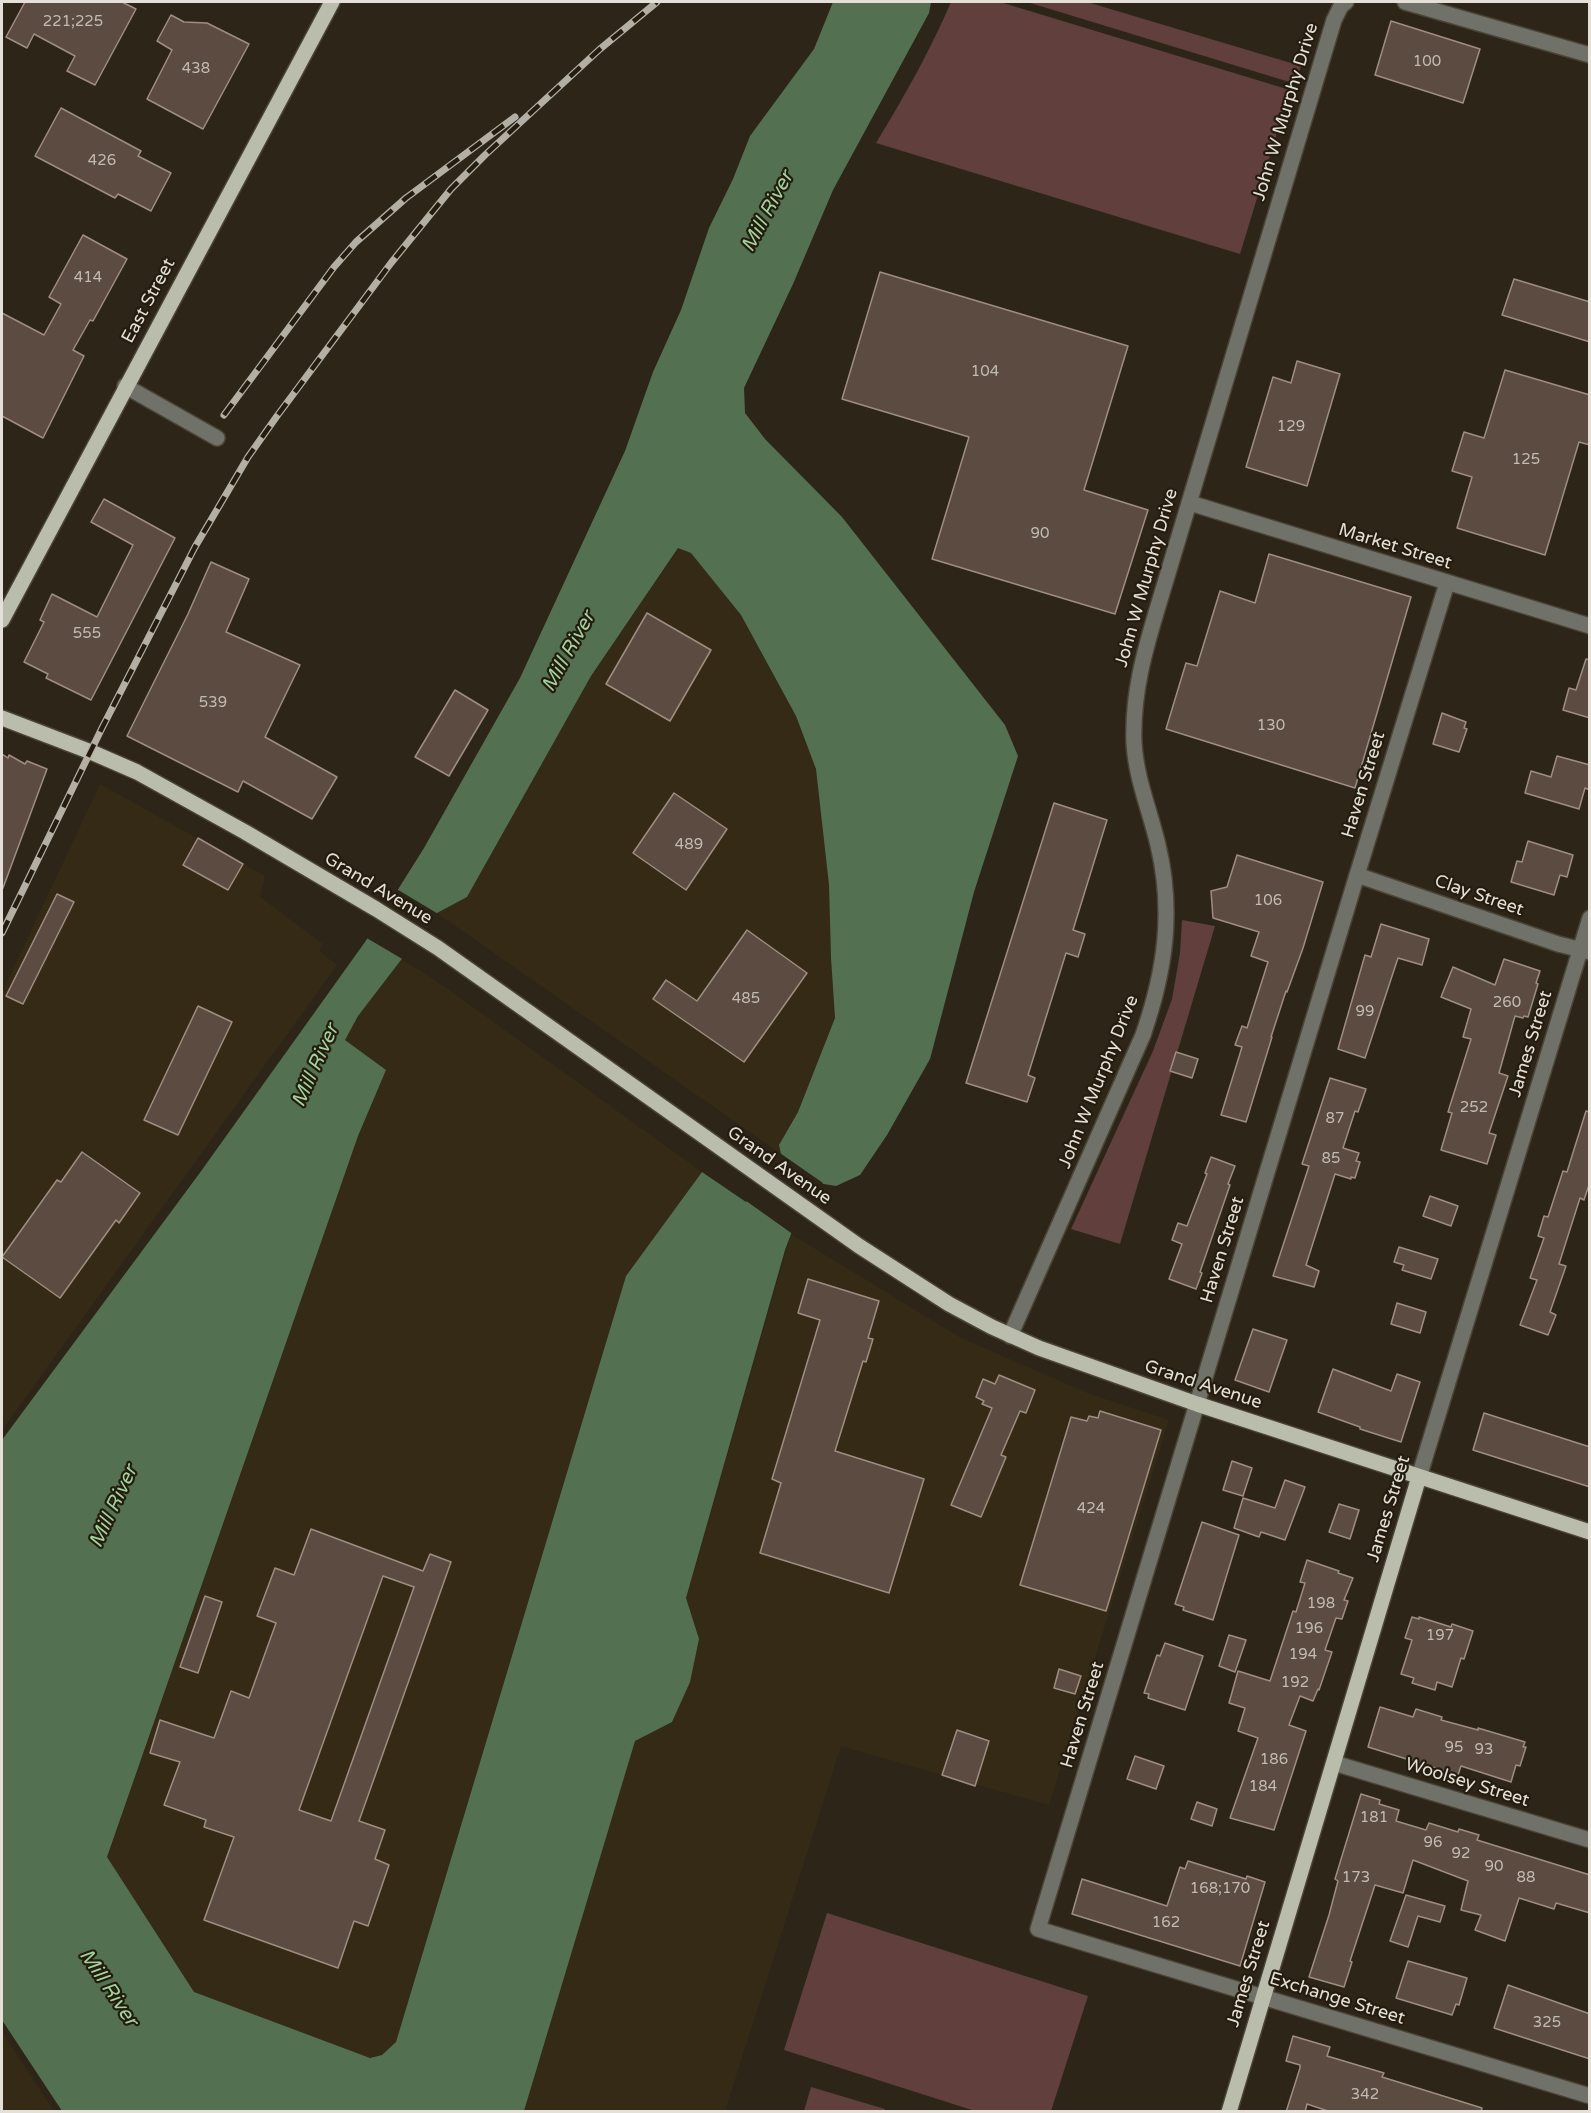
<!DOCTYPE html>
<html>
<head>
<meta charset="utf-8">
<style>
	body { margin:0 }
	#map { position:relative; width:1591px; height:2113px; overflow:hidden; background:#2d2618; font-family:"Varela Round",sans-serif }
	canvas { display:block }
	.frame { position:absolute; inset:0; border:3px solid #e5e0d7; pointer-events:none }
</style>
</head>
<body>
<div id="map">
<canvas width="1591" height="2113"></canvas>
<div class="frame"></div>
</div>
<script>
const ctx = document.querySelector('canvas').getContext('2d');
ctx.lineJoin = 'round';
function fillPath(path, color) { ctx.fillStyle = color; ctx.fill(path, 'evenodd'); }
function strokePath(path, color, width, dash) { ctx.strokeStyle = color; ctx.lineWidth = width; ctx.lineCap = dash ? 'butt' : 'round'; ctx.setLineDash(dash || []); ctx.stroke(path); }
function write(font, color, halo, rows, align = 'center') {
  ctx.font = font + ' "Varela Round",sans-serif'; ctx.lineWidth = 4.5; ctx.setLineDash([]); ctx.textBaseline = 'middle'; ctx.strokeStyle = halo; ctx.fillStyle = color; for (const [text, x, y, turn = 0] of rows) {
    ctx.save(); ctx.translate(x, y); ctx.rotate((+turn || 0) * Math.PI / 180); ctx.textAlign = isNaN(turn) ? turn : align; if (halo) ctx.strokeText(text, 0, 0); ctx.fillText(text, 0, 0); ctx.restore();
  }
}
const built = new Path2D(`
	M 679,548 L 691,553 L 741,615 L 796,716 L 816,769 L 829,885 L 831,958 L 835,1018 L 798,1112 L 779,1145 L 781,1154 L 437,913 L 467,897 L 591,676 Z
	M 100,784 L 265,876 L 260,897 L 323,944 L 319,951 L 337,965 L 2,1430 L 2,993 Z
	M 401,959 L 438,982 L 702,1172 L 626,1276 L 396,2042 L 382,2055 L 369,2058 L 194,1992 L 107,1858 L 358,1136 L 386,1070 L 345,1040 L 358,1016 Z
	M 791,1234 L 961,1338 L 1090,1394 L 1169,1420 L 1049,1805 L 841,1746 L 725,2111 L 524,2112 L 635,1741 L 672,1722 L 699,1639 L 686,1599 Z
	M 2,2032 L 53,2110 L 53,2111 L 2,2111 Z`);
const green = new Path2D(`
	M 951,2 L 1000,2 L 1290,90 L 1240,254 L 876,143 C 904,97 930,51 951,2 Z
	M 1027,2 L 1087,2 L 1301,66 L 1296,84 Z
	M 1182,920 L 1215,926 L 1120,1244 L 1071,1229 L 1153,1051 L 1172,999 L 1180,953 Z
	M 827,1913 L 1088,1996 L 1051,2111 L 975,2111 L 784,2050 Z
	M 811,2087 L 885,2109 L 884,2111 L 804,2111 Z`);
const water = new Path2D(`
	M 833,2 L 931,2 L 929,13 L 833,190 L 793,284 L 744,388 L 745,413 L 765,439 L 842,517 L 1005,725 L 1018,756 L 974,892 L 930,1059 L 887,1135 L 860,1175 L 836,1186 L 818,1183 L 791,1234 L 785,1250 L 686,1598 L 699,1639 L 690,1682 L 672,1722 L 635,1741 L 524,2111 L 62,2111 L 2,2020 L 2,1440 L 199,1174 L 365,942 L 424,848 L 520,678 L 625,451 L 653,372 L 681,310 L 709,228 L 733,179 L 750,136 L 814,49 ZM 678,548 L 691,553 L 741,615 L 796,716 L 816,769 L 829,885 L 831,958 L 835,1018 L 798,1112 L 779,1145 L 781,1154 L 746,1202 L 702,1172 L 626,1276 L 396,2042 L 382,2055 L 370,2058 L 194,1992 L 107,1857 L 358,1136 L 386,1070 L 345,1040 L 358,1016 L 437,913 L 467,897 L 591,676 Z`);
const pier = new Path2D(`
	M 395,888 L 440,915 L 404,960 L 365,937 Z
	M 777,1151 L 823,1183 L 794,1235 L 742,1198 L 745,1198 L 778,1153 Z`);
const building = new Path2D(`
	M 25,2 L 122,2 L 136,9 L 95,85 L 67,71 L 75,56 L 34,34 L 27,48 L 6,37 Z
	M 171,15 L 184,22 L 207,23 L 249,44 L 203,129 L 147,99 L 172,50 L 157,41 Z
	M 1391,21 L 1480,49 L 1463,103 L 1375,75 Z
	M 61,108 L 141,151 L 138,156 L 171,173 L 151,211 L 118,194 L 115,198 L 35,156 Z
	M 83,235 L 127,259 L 93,321 L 90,320 L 73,350 L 84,356 L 43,438 L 2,416 L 2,313 L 44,335 L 61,304 L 49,297 Z
	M 880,272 L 1128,346 L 1084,490 L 1148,510 L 1115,614 L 932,559 L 969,437 L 842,399 Z
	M 1514,279 L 1590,302 L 1590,342 L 1502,315 Z
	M 1297,361 L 1340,374 L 1307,486 L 1246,467 L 1273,377 L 1291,383 Z
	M 1505,370 L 1590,395 L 1590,445 L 1579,442 L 1545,555 L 1457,528 L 1472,477 L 1452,471 L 1464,432 L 1484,438 Z
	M 104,499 L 175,538 L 91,700 L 46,678 L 48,674 L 24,662 L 44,622 L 40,620 L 52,594 L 97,617 L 133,545 L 91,522 Z
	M 1269,554 L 1411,597 L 1355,788 L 1166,729 L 1186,663 L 1197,666 L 1220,591 L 1255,603 Z
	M 211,562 L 249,579 L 226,632 L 300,665 L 265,737 L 337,777 L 312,819 L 243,781 L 238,792 L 127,736 L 188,614 Z
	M 647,613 L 711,650 L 670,721 L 606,684 Z
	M 1586,659 L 1590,660 L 1590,718 L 1563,710 L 1569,688 L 1576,690 Z
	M 455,690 L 488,710 L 449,776 L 415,757 Z
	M 1442,713 L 1466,722 L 1464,728 L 1467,729 L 1459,752 L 1433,744 Z
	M 2,754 L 8,758 L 9,755 L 25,764 L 27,761 L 47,769 L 3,888 L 2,887 Z
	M 1557,756 L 1590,765 L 1590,790 L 1585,788 L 1579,809 L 1525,793 L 1531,771 L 1551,777 Z
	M 674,793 L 727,829 L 686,890 L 633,853 Z
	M 1054,803 L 1107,820 L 1073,930 L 1085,934 L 1078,957 L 1066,953 L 1028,1075 L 1035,1078 L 1027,1102 L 966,1083 Z
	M 198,838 L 243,864 L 228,890 L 183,865 Z
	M 1528,841 L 1573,855 L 1567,877 L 1560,875 L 1554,895 L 1511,882 L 1517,861 L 1522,862 Z
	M 1237,855 L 1323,882 L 1303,948 L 1287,992 L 1286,991 L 1271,1037 L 1272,1037 L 1246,1122 L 1221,1115 L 1242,1047 L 1235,1045 L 1242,1026 L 1247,1028 L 1268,962 L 1251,956 L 1259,932 L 1213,918 L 1211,891 L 1227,887 Z
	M 57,894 L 74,902 L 23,1004 L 6,996 Z
	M 1381,924 L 1429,939 L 1422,965 L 1398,958 L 1365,1058 L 1338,1049 L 1365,955 L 1371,957 Z
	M 747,930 L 807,973 L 744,1062 L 653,999 L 666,980 L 697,1001 Z
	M 1504,959 L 1540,971 L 1536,983 L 1538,984 L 1528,1017 L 1524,1016 L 1523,1018 L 1515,1016 L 1499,1073 L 1508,1076 L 1489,1133 L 1496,1135 L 1487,1164 L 1441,1150 L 1452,1113 L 1448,1112 L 1471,1039 L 1463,1037 L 1471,1009 L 1441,997 L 1453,967 L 1495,985 Z
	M 198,1006 L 232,1022 L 178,1135 L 144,1120 Z
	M 1176,1052 L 1198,1059 L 1192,1078 L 1170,1071 Z
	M 1330,1078 L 1366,1089 L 1358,1112 L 1355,1111 L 1343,1148 L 1359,1153 L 1356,1161 L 1360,1162 L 1355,1178 L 1351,1177 L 1351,1179 L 1335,1174 L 1306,1265 L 1319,1271 L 1314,1287 L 1273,1276 L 1309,1166 L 1302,1164 Z
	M 1586,1111 L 1590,1112 L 1590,1182 L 1584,1200 L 1580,1198 L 1559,1264 L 1566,1266 L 1550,1312 L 1556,1315 L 1548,1335 L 1520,1325 L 1537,1280 L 1530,1278 L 1544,1238 L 1538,1236 L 1544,1216 L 1548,1217 L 1563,1171 L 1567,1172 Z
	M 82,1152 L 140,1193 L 119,1223 L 116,1220 L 60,1298 L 2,1257 L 57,1180 L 61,1182 Z
	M 1211,1157 L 1235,1166 L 1228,1184 L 1230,1185 L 1200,1272 L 1202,1273 L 1196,1289 L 1169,1279 L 1182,1244 L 1172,1240 L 1178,1223 L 1187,1226 L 1207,1174 L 1205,1173 Z
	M 1430,1196 L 1458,1206 L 1451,1226 L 1423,1216 Z
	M 1399,1247 L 1438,1259 L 1431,1279 L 1402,1270 L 1404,1265 L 1394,1262 Z
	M 808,1279 L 879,1301 L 868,1338 L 873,1339 L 866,1362 L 863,1361 L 835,1451 L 924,1479 L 889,1593 L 760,1553 L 781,1483 L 772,1479 L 820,1320 L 798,1313 Z
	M 1397,1303 L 1426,1312 L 1420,1333 L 1391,1324 Z
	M 1253,1329 L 1287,1340 L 1269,1392 L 1235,1380 Z
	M 1333,1369 L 1391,1391 L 1397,1374 L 1420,1382 L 1401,1442 L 1360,1429 L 1360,1427 L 1318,1412 Z
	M 999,1375 L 1035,1390 L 1026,1413 L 1020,1411 L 1001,1455 L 1006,1457 L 981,1517 L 951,1505 L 992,1408 L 982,1404 L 984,1401 L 976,1397 L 983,1379 L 995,1384 Z
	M 1100,1411 L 1161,1430 L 1106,1611 L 1020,1585 L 1071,1417 L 1087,1421 L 1089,1416 L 1098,1418 Z
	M 1484,1413 L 1590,1447 L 1590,1487 L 1473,1450 Z
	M 1232,1461 L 1252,1468 L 1243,1496 L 1223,1490 Z
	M 1285,1480 L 1305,1487 L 1285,1540 L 1261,1532 L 1259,1537 L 1234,1528 L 1243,1498 L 1275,1508 Z
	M 1339,1504 L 1359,1510 L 1350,1539 L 1329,1532 Z
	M 1202,1522 L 1239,1535 L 1213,1620 L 1183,1610 L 1184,1607 L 1175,1604 Z
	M 311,1529 L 423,1571 L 430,1554 L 451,1562 L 359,1821 L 385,1830 L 375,1859 L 389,1865 L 368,1926 L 354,1921 L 338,1968 L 204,1920 L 234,1837 L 204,1827 L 206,1820 L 164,1805 L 180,1762 L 150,1753 L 160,1720 L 214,1738 L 231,1691 L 249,1698 L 276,1623 L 257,1616 L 275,1568 L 294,1575 ZM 383,1576 L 414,1587 L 331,1821 L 299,1810 Z
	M 1307,1560 L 1339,1571 L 1338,1573 L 1353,1578 L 1344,1600 L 1348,1601 L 1342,1619 L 1336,1618 L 1325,1650 L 1332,1652 L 1319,1690 L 1318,1689 L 1313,1701 L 1300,1696 L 1289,1725 L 1306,1731 L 1274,1830 L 1230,1818 L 1258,1738 L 1238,1731 L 1245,1708 L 1229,1703 L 1238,1671 L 1270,1681 L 1293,1611 L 1296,1612 L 1305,1583 L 1300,1582 Z
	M 205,1596 L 222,1602 L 198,1673 L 180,1667 Z
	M 1412,1617 L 1419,1619 L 1419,1617 L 1451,1627 L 1452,1624 L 1473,1631 L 1464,1659 L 1461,1658 L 1452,1687 L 1437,1682 L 1435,1690 L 1412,1683 L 1414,1678 L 1401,1674 L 1412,1640 L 1405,1638 Z
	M 1229,1635 L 1246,1640 L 1235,1672 L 1219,1666 Z
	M 1165,1643 L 1203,1656 L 1185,1710 L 1148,1698 L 1149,1694 L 1144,1693 L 1157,1655 L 1160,1656 Z
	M 1059,1669 L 1081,1676 L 1075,1694 L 1054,1688 Z
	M 1380,1707 L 1413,1717 L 1416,1709 L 1442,1717 L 1441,1720 L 1478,1730 L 1478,1728 L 1525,1742 L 1523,1747 L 1526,1747 L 1520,1766 L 1516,1765 L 1511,1782 L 1461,1766 L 1458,1775 L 1368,1747 Z
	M 957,1730 L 989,1741 L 975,1786 L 942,1775 Z
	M 1135,1756 L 1164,1766 L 1156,1789 L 1127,1779 Z
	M 1361,1794 L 1380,1800 L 1379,1804 L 1399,1810 L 1396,1821 L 1426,1830 L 1429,1823 L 1458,1832 L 1459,1829 L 1479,1835 L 1477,1840 L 1590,1875 L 1590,1913 L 1556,1903 L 1554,1909 L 1519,1898 L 1505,1941 L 1475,1930 L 1481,1915 L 1461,1910 L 1468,1881 L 1413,1860 L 1403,1893 L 1375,1885 L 1350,1961 L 1352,1962 L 1344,1987 L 1309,1977 L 1329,1915 L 1338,1881 L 1335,1879 Z
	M 1197,1802 L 1217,1809 L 1212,1826 L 1191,1819 Z
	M 1188,1861 L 1246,1879 L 1247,1876 L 1265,1882 L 1240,1966 L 1072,1914 L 1082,1879 L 1167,1906 L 1180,1867 L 1185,1869 Z
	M 1406,1895 L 1445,1906 L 1440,1922 L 1418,1916 L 1408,1947 L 1390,1941 Z
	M 1408,1961 L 1467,1978 L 1459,2005 L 1456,2004 L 1452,2015 L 1396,1998 Z
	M 1508,1985 L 1590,2014 L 1590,2059 L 1494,2028 Z
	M 1293,2036 L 1330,2047 L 1327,2056 L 1384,2073 L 1382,2077 L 1482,2108 L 1481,2112 L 1331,2112 L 1307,2104 L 1305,2112 L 1286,2112 L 1300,2068 L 1300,2065 L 1286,2061 Z`);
const minor = new Path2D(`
	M 1405,2 L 1590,55
	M 125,386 L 217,438
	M 1190,503 L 1590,626
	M 1447,583 L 1357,875 L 1038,1929 L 1590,2096
	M 1357,875 L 1558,944 L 1590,952
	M 1010,1336 L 1143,1035 C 1165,971 1174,912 1158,845 C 1150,811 1136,778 1134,743 C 1132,694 1145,649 1159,603 L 1334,20 L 1341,6 L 1346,2
	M 1419,1477 L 1590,918
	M 1334,1763 L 1590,1840`);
const major = new Path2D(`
	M 2,620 L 332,2
	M 2,718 L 91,752 L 137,772 L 245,832 L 376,909 L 438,948 L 859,1246 L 949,1304 L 992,1327 L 1039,1348 L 1197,1404 L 1590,1532
	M 1229,2112 L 1419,1477`);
const rail = new Path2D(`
	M 224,415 L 334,267 L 356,242 L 406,198 L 515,117
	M 2,933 L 102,728 L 195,547 L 248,457 L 277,416 L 391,263 L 451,189 L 485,155 L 600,49 L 657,2`);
const numberNames = [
	["221;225",73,22],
	["100",1427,62],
	["438",196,69],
	["426",102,161],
	["414",88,278],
	["104",985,372],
	["129",1291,427],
	["125",1526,460],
	["90",1040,534],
	["555",87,634],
	["539",213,703],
	["130",1271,726],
	["489",689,845],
	["106",1268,901],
	["485",746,999],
	["260",1507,1003],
	["99",1365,1012],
	["252",1474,1108],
	["87",1335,1119],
	["85",1331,1159],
	["424",1091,1509],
	["198",1321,1604],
	["196",1309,1629],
	["197",1440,1636],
	["194",1303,1655],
	["192",1295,1683],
	["95",1454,1748],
	["93",1484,1750],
	["186",1274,1760],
	["184",1263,1787],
	["181",1374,1818],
	["96",1433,1843],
	["92",1461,1854],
	["90",1494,1867],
	["173",1356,1878],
	["88",1526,1878],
	["168;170",1220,1889],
	["162",1166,1923],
	["325",1547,2023],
	["342",1365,2095]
];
const streetNames = [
	["John W Murphy Drive",1286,112,-73],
	["East Street",149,301,-62],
	["Market Street",1395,547,17],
	["John W Murphy Drive",1147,578,-74],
	["Haven Street",1364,785,-73],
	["Grand Avenue",378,889,31],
	["Clay Street",1479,896,19],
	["James Street",1531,1044,-73],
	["John W Murphy Drive",1099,1082,-68],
	["Grand Avenue",779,1166,35],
	["Haven Street",1223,1250,-73],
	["Grand Avenue",1203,1385,18],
	["James Street",1389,1509,-73],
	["Haven Street",1083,1715,-73],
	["Woolsey Street",1467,1783,17],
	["James Street",1249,1974,-73],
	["Exchange Street",1337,1999,17]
];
const waterNames = [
	["Mill River",768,212,-62],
	["Mill River",569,652,-61],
	["Mill River",316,1066,-66],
	["Mill River",114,1507,-65],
	["Mill River",108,1988,56]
];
fillPath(built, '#352a16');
fillPath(green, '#603f3d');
fillPath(water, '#537051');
fillPath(pier, '#2d2618');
fillPath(building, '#5b4b41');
strokePath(building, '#9f8d82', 1.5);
strokePath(minor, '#4a4437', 18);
strokePath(major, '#4a4437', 18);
strokePath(minor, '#707169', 15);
strokePath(major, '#babcac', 15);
strokePath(rail, '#b4afa4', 7);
strokePath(rail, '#241d0f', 4.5, [14]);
write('15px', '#c2bbb2', null, numberNames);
write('18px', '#e5e0d7', '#241d0f', streetNames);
write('italic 20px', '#a2d39e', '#241d0f', waterNames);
</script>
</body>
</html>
